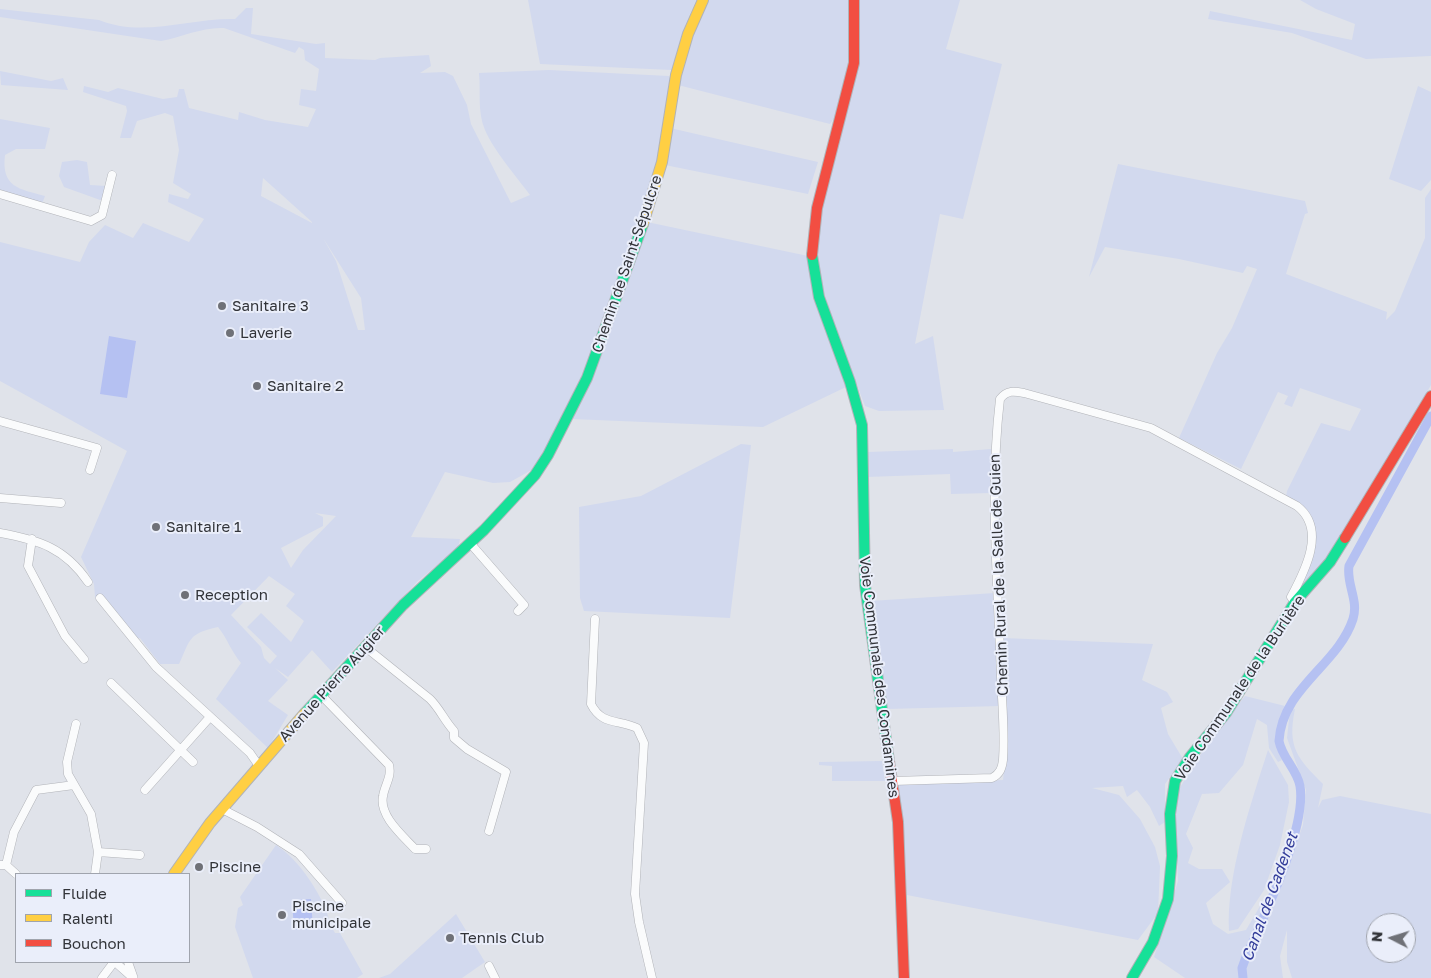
<!DOCTYPE html>
<html>
<head>
<meta charset="utf-8">
<style>
	body { margin:0 }
	#map { position:relative; width:1431px; height:978px; overflow:hidden; background:#e0e3ea; font-family:"Golos Text",sans-serif }
	canvas { display:block }
	.legend { position:absolute; left:15px; top:873px; width:175px; height:90px; box-sizing:border-box; background:#eaeefa; border:1px solid #a0a4ad; margin:0; padding:6px 9px; list-style:none; font-size:15px; color:#323439 }
	.legend li { display:flex; align-items:center; gap:10px; height:25px }
	.legend b { width:25px; border:1px solid #a0a4ad }
	.north { position:absolute; left:1366px; top:913px; width:50px; height:50px; box-sizing:border-box; background:#eaeefa; border:1px solid #a0a4ad; border-radius:50%; rotate:275deg; font-size:14px; font-weight:700; line-height:20px; text-align:center; color:#323439 }
	.north::after { content:''; display:block; margin:auto; width:18px; height:22px; background:#6f7177; clip-path:polygon(50% 0,100% 100%,50% 72%,0 100%) }
</style>
</head>
<body>
<div id="map">
<canvas width="1431" height="978"></canvas>
<ul class="legend">
<li><b style="height:6px;background:#16e098"></b>Fluide</li>
<li><b style="height:6px;background:#ffcf43"></b>Ralenti</li>
<li><b style="height:6px;background:#f24e42"></b>Bouchon</li>
</ul>
<div class="north">N</div>
</div>
<script>
const ctx = document.querySelector('canvas').getContext('2d');
ctx.lineJoin = 'round';
function fillPath(path, color) { ctx.fillStyle = color; ctx.fill(path, 'evenodd'); }
function strokePath(path, color, width, dash) { ctx.strokeStyle = color; ctx.lineWidth = width; ctx.lineCap = dash ? 'butt' : 'round'; ctx.setLineDash(dash || []); ctx.stroke(path); }
function write(font, color, halo, rows, align = 'center') {
  ctx.font = font + ' "Golos Text",sans-serif'; ctx.lineWidth = 4; ctx.setLineDash([]); ctx.textBaseline = 'middle'; ctx.strokeStyle = halo; ctx.fillStyle = color; for (const [text, x, y, turn = 0] of rows) {
    ctx.save(); ctx.translate(x, y); ctx.rotate((+turn || 0) * Math.PI / 180); ctx.textAlign = isNaN(turn) ? turn : align; if (halo) ctx.strokeText(text, 0, 0); ctx.fillText(text, 0, 0); ctx.restore();
  }
}
const green = new Path2D(`
	M 696,0 L 684,28 L 672,70 L 540,64 L 528,0 Z
	M 707,0 L 850,0 C 852,39 855,92 830,124 L 678,85 L 696,23 Z
	M 858,0 L 960,0 L 946,49 L 1002,64 L 963,219 L 940,214 L 915,344 L 933,336 L 944,410 L 879,411 L 865,406 L 830,314 L 819,273 L 817,233 L 821,199 L 858,69 Z
	M 1300,0 L 1431,0 L 1431,56 L 1366,59 L 1292,33 L 1208,19 L 1210,11 L 1352,40 L 1355,24 L 1316,9 Z
	M 246,8 L 253,8 L 251,34 L 316,44 L 325,43 L 325,58 L 375,60 L 380,58 L 429,55 L 431,66 L 420,73 L 445,72 L 453,76 L 467,105 L 471,124 L 511,203 L 530,195 C 516,176 494,151 485,130 C 477,111 481,92 479,73 L 549,70 L 669,76 L 671,81 L 658,163 L 647,201 L 601,334 L 565,414 L 537,467 L 510,482 L 493,483 L 445,472 L 411,537 L 460,539 L 458,548 L 418,581 L 332,672 L 312,650 L 288,677 L 275,668 L 288,680 L 268,701 L 288,715 L 268,748 L 216,699 L 241,663 C 231,651 227,638 218,627 C 188,634 191,638 179,664 L 160,664 L 140,638 L 129,640 L 95,597 L 94,584 L 81,557 L 127,451 L 0,381 L 0,242 L 80,262 L 89,242 L 105,225 L 133,238 L 143,223 L 189,242 L 204,219 L 168,202 L 169,194 L 188,199 L 191,194 L 173,183 L 179,150 L 173,116 L 165,113 L 137,121 L 131,138 L 120,138 L 127,111 L 126,106 L 83,92 L 84,86 L 108,92 L 118,88 L 163,99 L 177,97 L 179,89 L 184,89 L 189,108 L 238,120 L 239,112 L 265,120 L 308,127 L 316,109 L 299,105 L 301,89 L 316,91 L 319,69 L 305,60 L 304,50 L 299,47 L 295,53 L 224,28 C 202,27 182,37 161,41 L 0,17 L 0,9 L 99,20 C 143,38 189,18 235,19 ZM 263,178 L 312,222 L 312,223 L 261,196 ZM 323,238 L 361,298 L 365,330 L 358,330 L 336,261 ZM 315,513 L 336,516 L 303,550 L 291,568 L 281,548 L 323,526 L 323,517 ZM 269,576 L 295,594 L 286,606 L 304,621 L 291,642 L 261,613 L 247,627 L 277,656 L 270,664 L 264,658 L 261,647 L 231,615 Z
	M 0,71 L 51,81 L 63,78 L 68,90 L 1,85 Z
	M 1418,86 L 1431,92 L 1431,180 L 1421,191 L 1389,179 Z
	M 0,119 L 50,128 L 45,149 L 16,149 L 5,155 C 1,187 19,189 45,196 L 42,204 L 0,192 Z
	M 670,128 L 818,162 L 808,194 L 665,165 Z
	M 77,160 L 87,162 L 90,185 L 106,186 L 103,201 L 64,187 L 59,176 L 62,162 Z
	M 1118,164 L 1305,201 L 1308,213 L 1305,214 L 1286,274 L 1387,312 L 1386,320 L 1395,311 L 1425,238 L 1425,198 L 1431,189 L 1431,385 L 1328,559 L 1297,592 L 1311,562 L 1315,532 L 1313,521 L 1306,510 L 1286,497 L 1287,491 L 1321,423 L 1350,431 L 1361,409 L 1300,388 L 1292,407 L 1284,404 L 1288,396 L 1278,392 L 1241,469 L 1179,438 L 1217,353 L 1232,328 L 1257,269 L 1247,266 L 1243,273 L 1179,259 L 1105,247 L 1089,277 Z
	M 647,222 L 808,256 L 848,386 L 763,427 L 572,419 L 599,359 Z
	M 741,444 L 751,445 L 730,618 L 584,611 L 580,598 L 579,507 L 641,496 Z
	M 953,449 L 953,452 L 991,449 L 991,493 L 951,494 L 950,474 L 867,477 L 868,452 Z
	M 995,593 L 1000,706 L 887,709 L 870,601 Z
	M 1003,638 L 1153,644 L 1142,680 L 1167,692 L 1173,702 L 1161,708 L 1168,734 L 1183,759 L 1165,784 L 1165,822 L 1159,826 L 1150,807 L 1137,790 L 1127,797 L 1123,786 L 1092,788 L 1119,795 L 1140,819 L 1155,847 L 1160,866 L 1158,913 L 1138,940 L 907,895 L 905,857 L 896,788 L 901,784 L 1003,780 L 1005,761 Z
	M 1245,696 L 1285,706 C 1275,724 1275,740 1282,760 L 1278,762 L 1269,748 L 1267,725 L 1257,719 L 1243,765 L 1219,793 L 1202,794 L 1186,834 L 1193,848 L 1188,863 L 1199,869 L 1222,869 L 1230,882 L 1206,903 L 1213,924 L 1228,934 L 1246,930 L 1263,901 L 1281,885 L 1303,825 L 1306,790 L 1287,738 L 1290,710 L 1295,709 C 1287,747 1297,758 1323,784 L 1318,808 L 1322,800 L 1340,796 L 1431,814 L 1431,978 L 1292,978 L 1287,962 L 1287,930 L 1280,956 L 1283,978 L 1185,978 L 1154,957 L 1178,881 L 1175,805 L 1179,789 L 1206,746 ZM 1376,923 L 1406,923 L 1406,953 L 1376,953 Z
	M 1268,750 L 1288,785 L 1289,802 L 1280,845 L 1264,890 L 1238,929 L 1229,931 C 1226,876 1251,803 1268,750 Z
	M 882,761 L 885,781 L 832,781 L 832,766 L 819,765 L 819,762 Z
	M 276,845 C 295,857 312,881 322,901 C 328,912 329,923 335,933 L 340,933 L 363,974 L 357,978 L 253,978 L 235,927 L 238,908 L 243,905 L 240,897 Z
	M 456,914 L 485,962 L 462,978 L 379,978 L 390,974 Z`);
const water = new Path2D(`
	M 109,336 L 136,341 L 127,398 L 100,394 Z
	M 311,899 L 313,929 L 294,930 L 292,900 Z`);
const canal = new Path2D(`
	M 1243,978 L 1242,968 L 1246,957 C 1263,918 1307,828 1300,786 C 1297,769 1282,758 1279,741 C 1282,688 1338,665 1353,619 C 1359,600 1346,584 1349,566 L 1431,416`);
const street = new Path2D(`
	M 0,194 L 91,221 L 102,215 L 112,175
	M 0,421 L 97,448 L 90,470
	M 0,498 L 61,503
	M 0,533 C 39,540 65,548 88,582
	M 32,539 L 28,566 L 65,636 L 84,659
	M 470,543 L 524,605 L 518,611
	M 100,598 L 156,667 L 250,753 L 259,766
	M 595,619 L 591,704 C 602,726 619,719 637,728 L 644,743 L 635,894 L 639,922 L 652,978
	M 364,646 L 430,699 C 440,709 444,720 454,731 L 454,738 L 467,749 L 506,772 L 489,831
	M 111,683 L 193,762
	M 321,695 L 389,765 C 392,777 385,784 383,796 C 379,816 402,835 415,849 L 426,849
	M 76,724 L 67,762 L 68,774 L 91,814 L 98,852 L 95,874
	M 893,781 L 992,778 C 1000,774 1002,768 1003,760 C 1005,732 1002,704 1001,676 C 998,584 989,491 1000,399 C 1007,390 1014,391 1024,393 L 1151,428 L 1297,506 C 1327,529 1305,571 1291,597 L 1295,602
	M 145,790 L 210,717
	M 222,809 L 257,827 L 299,854 L 342,903
	M 98,852 L 140,855
	M 0,865 L 6,865 L 16,874
	M 6,865 L 14,832 L 36,790 L 74,785
	M 115,962 L 133,978
	M 128,962 L 133,976
	M 489,966 L 495,978
	M 102,978 L 114,962`);
const fast = new Path2D(`
	M 812,255 L 819,297 L 850,382 L 862,425 L 865,585 L 889,761
	M 305,713 L 403,605 L 484,530 L 535,475 L 548,455 L 587,378 L 643,224
	M 1132,978 L 1153,942 L 1168,899 L 1172,856 L 1170,814 L 1175,781 L 1190,757 L 1226,713 L 1295,602 L 1330,562 L 1345,538`);
const slow = new Path2D(`
	M 643,224 L 662,162 L 676,75 L 688,34 L 703,0
	M 174,874 L 210,823 L 305,713`);
const jam = new Path2D(`
	M 812,255 L 817,208 L 854,63 L 854,0
	M 1345,538 L 1431,396
	M 889,761 L 898,822 L 904,978`);
const markers = [
	[222,306,5,"#6f7177"],
	[230,333,5,"#6f7177"],
	[257,386,5,"#6f7177"],
	[156,527,5,"#6f7177"],
	[185,595,5,"#6f7177"],
	[199,867,5,"#6f7177"],
	[282,915,5,"#6f7177"],
	[450,938,5,"#6f7177"]
];
const streetNames = [
	["Chemin de Saint-Sépulcre",627,264,-71],
	["Chemin Rural de la Salle de Guien",999,575,-92],
	["Voie Communale des Condamines",879,677,83],
	["Avenue Pierre Augier",332,684,-48],
	["Voie Communale de la Burlière",1240,688,-56]
];
const poiNames = [
	["Sanitaire 3",232,306],
	["Laverie",240,333],
	["Sanitaire 2",267,386],
	["Sanitaire 1",166,527],
	["Reception",195,595],
	["Piscine",209,867],
	["Piscine",292,906],
	["municipale",292,923],
	["Tennis Club",460,938]
];
const waterNames = [
	["Canal de Cadenet",1270,897,-70]
];
fillPath(green, '#d2d9ee');
fillPath(water, '#b5c1f2');
strokePath(canal, '#b5c1f2', 9);
strokePath(street, '#b1b3b8', 9);
strokePath(fast, '#b1b3b8', 12);
strokePath(slow, '#b1b3b8', 12);
strokePath(jam, '#b1b3b8', 12);
strokePath(street, '#fafbfc', 8);
strokePath(fast, '#16e098', 10);
strokePath(slow, '#ffcf43', 10);
strokePath(jam, '#f24e42', 10);
for (const [x, y, r, color] of markers) { const dot = new Path2D(); dot.arc(x, y, r, 0, 2 * Math.PI); ctx.fillStyle = color; ctx.fill(dot); strokePath(dot, '#eaeefa', 2); }
write('15px', '#323439', '#eaeefa', streetNames);
write('15px', '#323439', '#eaeefa', poiNames, 'left');
write('italic 16px', '#333d9a', '#eaeefa', waterNames);
</script>
</body>
</html>
